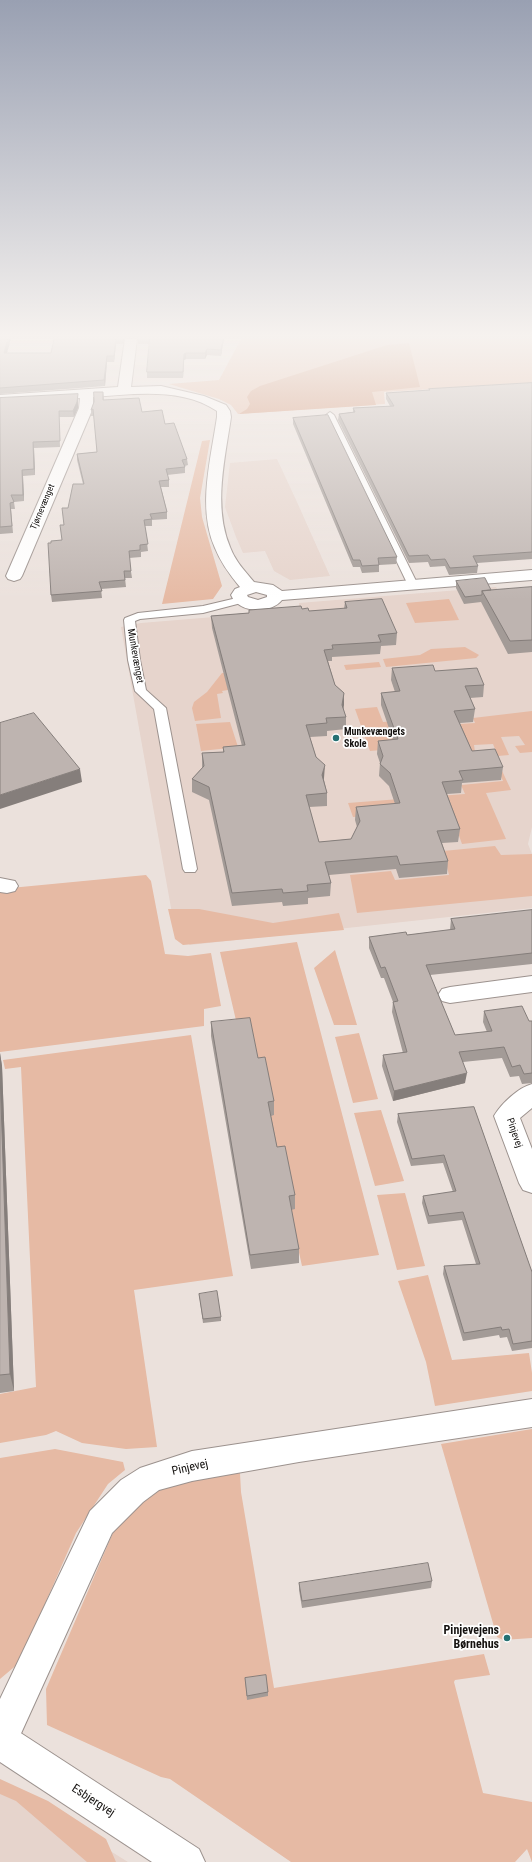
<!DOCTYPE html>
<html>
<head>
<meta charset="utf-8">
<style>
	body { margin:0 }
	canvas { display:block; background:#ebe1dc }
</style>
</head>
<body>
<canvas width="532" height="1862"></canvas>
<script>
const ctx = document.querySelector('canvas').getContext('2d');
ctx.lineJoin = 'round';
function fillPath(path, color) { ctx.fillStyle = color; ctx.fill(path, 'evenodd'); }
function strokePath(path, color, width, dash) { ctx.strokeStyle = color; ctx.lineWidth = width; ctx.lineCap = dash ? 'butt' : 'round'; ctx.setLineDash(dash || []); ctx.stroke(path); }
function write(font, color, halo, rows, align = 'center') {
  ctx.font = font + ' "Roboto Condensed",sans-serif'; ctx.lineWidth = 3.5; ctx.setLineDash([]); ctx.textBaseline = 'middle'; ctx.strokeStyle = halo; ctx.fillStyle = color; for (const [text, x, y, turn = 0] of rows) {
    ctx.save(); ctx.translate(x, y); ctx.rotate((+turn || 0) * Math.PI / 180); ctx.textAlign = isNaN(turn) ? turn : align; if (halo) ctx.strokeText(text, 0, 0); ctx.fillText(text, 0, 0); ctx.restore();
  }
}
const built = new Path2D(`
	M 277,459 L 297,502 L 330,576 L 290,580 L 274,571 L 265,551 L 243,553 L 236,537 L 225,507 L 230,463 Z
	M 496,587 L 532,650 L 532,827 L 528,844 L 532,854 L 532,908 L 190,945 L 176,936 L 121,627 L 141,623 L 299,610 L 299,603 Z
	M 0,1782 L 128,1862 L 0,1862 Z`);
const green = new Path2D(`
	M 241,339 L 532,339 L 532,383 L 384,392 L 385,404 L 238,414 L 231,405 L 219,399 L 169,384 L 219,380 Z
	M 210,440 L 200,498 L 202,517 L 222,586 L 213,599 L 162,604 L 202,441 Z
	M 449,599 L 459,620 L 415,623 L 406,603 Z
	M 465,647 L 479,655 L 476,658 L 386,667 L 383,659 L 420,655 L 431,649 Z
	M 379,662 L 381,667 L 346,670 L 344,665 Z
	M 244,672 L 245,687 L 222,691 L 223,693 L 217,694 L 221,718 L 195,721 L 192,708 L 194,702 L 207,692 L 222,673 Z
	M 377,707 L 383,722 L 425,719 L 429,726 L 475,723 L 473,718 L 532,711 L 532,752 L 520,753 L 515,746 L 525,745 L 519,736 L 501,737 L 509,755 L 498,756 L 493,744 L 474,745 L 475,752 L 416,747 L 370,751 L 355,709 Z
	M 230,722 L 238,747 L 201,751 L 196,724 Z
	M 497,760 L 511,790 L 486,793 L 506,839 L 462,844 L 453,819 L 402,814 L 353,817 L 348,803 L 465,794 L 461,785 L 503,781 L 494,761 Z
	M 495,846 L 501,855 L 532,854 L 532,896 L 357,913 L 350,875 L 391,871 L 395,880 L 449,875 L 443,851 Z
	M 146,875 L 151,881 L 165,954 L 188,956 L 211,953 L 221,1006 L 204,1009 L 204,1026 L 0,1052 L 0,889 Z
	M 168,909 L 199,909 L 273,923 L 339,913 L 344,930 L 183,945 L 175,939 Z
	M 297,942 L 379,1255 L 302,1266 L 249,1027 L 238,1029 L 220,952 Z
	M 335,950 L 357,1025 L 334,1025 L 314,968 Z
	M 359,1033 L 378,1099 L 353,1103 L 335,1037 Z
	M 191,1035 L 233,1276 L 134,1290 L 157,1447 L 126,1449 L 82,1443 L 56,1431 L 46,1435 L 0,1443 L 0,1394 L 36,1387 L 21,1067 L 5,1069 L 3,1060 Z
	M 381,1110 L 404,1181 L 375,1186 L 354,1113 Z
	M 405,1193 L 425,1266 L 397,1270 L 377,1195 Z
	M 428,1275 L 452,1360 L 529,1353 L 532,1373 L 532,1391 L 435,1406 L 426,1362 L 398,1281 Z
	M 532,1429 L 532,1638 L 503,1640 L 497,1637 L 441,1444 Z
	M 55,1449 L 123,1462 L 125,1470 L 108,1484 L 76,1533 L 19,1663 L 0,1679 L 0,1458 Z
	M 240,1473 L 241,1492 L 274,1688 L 484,1654 L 490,1675 L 455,1680 L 454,1682 L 483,1793 L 532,1802 L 532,1862 L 527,1849 L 515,1862 L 291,1862 L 170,1779 L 161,1777 L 47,1725 L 46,1689 L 118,1521 L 146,1492 L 201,1475 Z
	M 0,1779 L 48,1801 L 106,1839 L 116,1862 L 87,1862 L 16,1801 L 0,1794 Z`);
const forest = new Path2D(`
	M 409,343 L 420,387 L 372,392 L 376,405 L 239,414 L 247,409 L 250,404 L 247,397 L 251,391 L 260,386 L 387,345 Z`);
const lane = new Path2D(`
	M 330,412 L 334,415 L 418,585 L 417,587 L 413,588 L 408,585 L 326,415 Z
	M 241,597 L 246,600 L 245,602 L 203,613 L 140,619 L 135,621 L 140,660 L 146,690 L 166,708 L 197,869 L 195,872 L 185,872 L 183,869 L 154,709 L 135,691 L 128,660 L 124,620 L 125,618 L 138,613 L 203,606 Z`);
const street = new Path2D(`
	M 125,339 L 137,339 L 131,387 L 161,386 L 204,396 L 226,405 L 230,411 L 231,417 C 225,459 213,506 230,547 C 235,561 245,571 254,582 L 273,585 L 282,591 L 532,570 L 532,580 L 282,600 C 270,615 238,613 231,595 L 235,589 L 240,587 C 230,575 221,563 215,548 C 197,508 211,458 217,417 L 217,411 C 182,387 133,394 93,397 L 93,408 L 22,576 L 20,579 L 14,581 L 8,579 L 6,576 L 79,408 L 80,398 L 0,403 L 0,395 L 118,387 ZM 256,592 L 267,595 L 267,597 L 258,600 L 248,597 L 247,595 Z
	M 0,878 L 15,881 L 18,886 L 15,891 L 7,893 L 0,892 Z
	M 532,976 L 532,992 L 450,1003 L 442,1001 L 438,995 L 442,989 L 450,987 Z
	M 532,1084 L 532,1108 L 520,1118 L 532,1149 L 532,1193 L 523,1190 L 519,1183 L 494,1116 C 502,1103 518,1088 532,1084 Z
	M 532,1399 L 532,1427 L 299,1462 L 192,1481 L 159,1490 L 143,1502 L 112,1533 L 13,1751 L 0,1756 L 0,1699 L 90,1511 L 121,1480 L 140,1468 L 192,1451 Z`);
const secondary = new Path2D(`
	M 0,1723 L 13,1728 L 199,1849 L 205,1862 L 152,1862 L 0,1762 Z`);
const wall = new Path2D(`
	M 0,339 L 11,339 L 7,353 L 51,353 L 54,339 L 125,339 L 123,344 L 116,344 L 114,362 L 107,362 L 105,386 L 0,394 Z
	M 138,339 L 224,339 L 221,356 L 207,355 L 205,359 L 186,359 L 184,360 L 183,378 L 147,378 L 147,372 L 150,344 L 138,344 Z
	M 532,383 L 532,559 L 477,563 L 478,566 L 477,573 L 449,575 L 445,566 L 430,567 L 428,562 L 409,563 L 338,420 L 339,414 L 353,412 L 353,408 L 390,406 L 386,399 L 386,393 L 428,390 L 429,389 Z
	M 103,392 L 104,400 L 142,412 L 165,424 L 187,459 L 188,465 L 185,466 L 185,473 L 167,475 L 169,480 L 169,487 L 161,487 L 167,512 L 167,519 L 152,520 L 152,526 L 145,526 L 148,551 L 141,552 L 141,557 L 129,558 L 132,578 L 125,578 L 126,587 L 101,589 L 102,598 L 52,602 L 51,595 L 51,543 L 62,540 L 64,525 L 68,508 L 83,484 L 77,460 L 77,454 L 97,452 L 94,416 L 91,416 L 91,410 Z
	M 78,394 L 78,408 L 74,417 L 59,417 L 60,447 L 34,448 L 35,475 L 23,476 L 24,501 L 14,502 L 15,509 L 11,509 L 13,533 L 0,534 L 0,398 Z
	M 293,418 L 397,557 L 396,564 L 379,565 L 379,572 L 362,573 L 360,567 L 353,567 L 293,424 Z
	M 456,581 L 491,590 L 532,587 L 532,652 L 508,654 L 481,602 L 464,604 L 456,588 Z
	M 345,602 L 397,633 L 396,645 L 381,646 L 380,654 L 332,657 L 332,661 L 328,661 L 335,685 L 344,693 L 343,708 L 346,717 L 346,729 L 327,731 L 327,736 L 310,737 L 316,757 L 324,778 L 324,780 L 327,793 L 327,806 L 309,807 L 319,842 L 351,839 L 357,827 L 355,820 L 356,807 L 395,804 L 389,786 L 379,776 L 380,763 L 377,754 L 378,741 L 393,740 L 381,705 L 381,693 L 395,692 L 391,680 L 392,668 L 435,671 L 484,685 L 483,697 L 470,698 L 475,709 L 473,722 L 460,723 L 472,751 L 503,767 L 501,780 L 462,783 L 461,793 L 447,794 L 460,829 L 458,842 L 442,843 L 448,861 L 447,874 L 399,878 L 396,869 L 329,875 L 331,883 L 330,896 L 308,898 L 308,904 L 283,906 L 282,902 L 232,906 L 209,800 L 192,792 L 192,779 L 202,768 L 202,753 L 223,752 L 223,747 L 242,746 L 212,628 L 211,616 L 249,613 L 249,610 L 302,609 L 309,611 L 344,609 Z
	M 532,910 L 532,964 L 430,975 L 455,1035 L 487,1032 L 483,1022 L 484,1011 L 529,1021 L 532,1021 L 532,1083 L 522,1084 L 519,1076 L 510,1077 L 502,1058 L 463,1062 L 465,1083 L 393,1101 L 382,1066 L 383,1055 L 403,1053 L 392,1012 L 393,1002 L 384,978 L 381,978 L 369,948 L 369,937 L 407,935 L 450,930 L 451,919 Z
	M 211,1022 L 258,1058 L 274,1101 L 274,1115 L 271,1116 L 277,1147 L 295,1195 L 295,1209 L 291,1210 L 299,1249 L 299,1263 L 251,1269 L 211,1036 Z
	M 0,1053 L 2,1066 L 14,1391 L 0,1393 Z
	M 474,1107 L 532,1272 L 532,1348 L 512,1351 L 507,1337 L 500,1338 L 499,1335 L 463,1341 L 443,1274 L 444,1266 L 476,1264 L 462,1220 L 428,1224 L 422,1203 L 423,1196 L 453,1192 L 443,1163 L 411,1166 L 397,1122 L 398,1114 Z
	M 199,1294 L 221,1317 L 221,1321 L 203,1323 Z
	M 432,1581 L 431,1588 L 302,1608 L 299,1590 L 299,1583 Z
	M 245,1678 L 268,1692 L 268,1696 L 247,1700 Z`);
const shadedWall = new Path2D(`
	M 8,339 L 11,339 L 5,359 L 4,353 Z
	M 116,339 L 116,344 L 114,362 L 114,356 Z
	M 122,339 L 125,339 L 123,344 Z
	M 223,339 L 224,339 L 221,356 L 221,350 Z
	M 207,349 L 207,355 L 205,359 L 205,353 Z
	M 186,353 L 186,359 L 184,360 L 183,378 L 183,372 L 184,354 Z
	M 107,356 L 107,362 L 105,386 L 104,380 Z
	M 78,394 L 78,408 L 74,417 L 73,411 Z
	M 33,442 L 34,448 L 35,475 L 34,469 Z
	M 22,470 L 23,476 L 24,501 L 23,495 Z
	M 344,693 L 344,705 L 342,718 L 342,705 Z
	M 325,765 L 324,778 L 322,788 L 322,775 Z
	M 80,769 L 82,782 L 0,809 L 0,795 Z
	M 0,1053 L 2,1066 L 14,1391 L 10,1374 L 0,1072 Z
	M 467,1073 L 465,1083 L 393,1101 L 394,1091 Z`);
const building = new Path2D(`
	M 0,339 L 8,339 L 4,353 L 51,353 L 54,339 L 116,339 L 114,356 L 107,356 L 104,380 L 0,388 Z
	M 150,339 L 223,339 L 221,350 L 207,349 L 205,353 L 186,353 L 184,354 L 183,372 L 147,372 Z
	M 532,383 L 532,552 L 473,556 L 478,566 L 450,568 L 445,559 L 431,560 L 428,555 L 409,556 L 339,414 L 355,412 L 353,408 L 394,406 L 386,393 L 430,390 L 429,389 Z
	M 94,392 L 103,392 L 103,400 L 139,398 L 142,412 L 162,410 L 165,424 L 174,423 L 187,459 L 182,460 L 185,467 L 166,469 L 169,480 L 159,481 L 167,512 L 150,514 L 152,519 L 144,520 L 148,544 L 140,545 L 140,550 L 129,551 L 131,571 L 124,571 L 125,580 L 99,582 L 102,591 L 51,595 L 48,543 L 51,543 L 51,541 L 62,540 L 60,525 L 64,525 L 62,508 L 68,508 L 73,484 L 84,484 L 77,454 L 97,452 L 93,409 L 91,410 L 94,402 Z
	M 78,394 L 77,402 L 73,411 L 59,411 L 60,441 L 33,442 L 34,469 L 22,470 L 23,495 L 11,495 L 14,502 L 10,503 L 12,526 L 0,527 L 0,398 Z
	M 328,415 L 397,557 L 378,558 L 379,565 L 362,566 L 360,560 L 353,560 L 293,418 Z
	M 485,578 L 491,590 L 482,591 L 482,595 L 465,597 L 456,581 Z
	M 532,587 L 532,640 L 510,641 L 482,591 Z
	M 382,599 L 397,633 L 378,635 L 381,642 L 332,645 L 333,649 L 324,650 L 335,685 L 344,693 L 342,705 L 346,717 L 326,718 L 327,723 L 306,725 L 316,757 L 325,765 L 322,775 L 327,793 L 306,795 L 319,842 L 351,839 L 360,821 L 356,807 L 400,803 L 390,773 L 380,764 L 383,756 L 378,741 L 398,739 L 381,693 L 400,691 L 392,668 L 433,665 L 435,671 L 477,668 L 484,685 L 465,686 L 475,709 L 454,711 L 472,751 L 495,749 L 503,767 L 459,771 L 463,780 L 442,782 L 460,829 L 437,831 L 448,861 L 400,865 L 397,856 L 325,862 L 331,883 L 307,885 L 308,891 L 283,893 L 282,889 L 232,893 L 209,787 L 192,779 L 204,766 L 202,753 L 224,752 L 223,747 L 245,745 L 211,616 L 249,613 L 249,610 L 301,606 L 302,609 L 308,608 L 309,611 L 347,608 L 345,602 Z
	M 34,713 L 80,769 L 0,795 L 0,723 Z
	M 532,910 L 532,953 L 426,965 L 455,1035 L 492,1031 L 484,1011 L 522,1006 L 529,1021 L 532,1021 L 532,1073 L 524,1074 L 520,1065 L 512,1067 L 504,1047 L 459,1052 L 467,1073 L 394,1091 L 383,1055 L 407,1052 L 393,1002 L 398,1001 L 385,967 L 381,968 L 369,937 L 406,932 L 407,935 L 455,929 L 451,919 Z
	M 250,1018 L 258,1058 L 265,1057 L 274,1101 L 268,1102 L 277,1147 L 285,1146 L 295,1195 L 289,1196 L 299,1249 L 250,1255 L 211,1022 Z
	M 0,1072 L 10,1374 L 0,1375 Z
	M 474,1107 L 532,1272 L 532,1341 L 513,1344 L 509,1329 L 502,1330 L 501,1327 L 464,1333 L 444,1266 L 480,1264 L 463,1212 L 429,1216 L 423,1196 L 456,1191 L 444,1155 L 412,1159 L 398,1114 Z
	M 217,1291 L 221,1317 L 203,1319 L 199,1294 Z
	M 428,1563 L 432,1581 L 302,1601 L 299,1583 Z
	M 266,1675 L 268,1692 L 247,1696 L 245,1678 Z`);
const markers = [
	[336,738,4,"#257072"],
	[507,1638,4,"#257072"]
];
const farStreetnames = [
	["Tjørnevænget",43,507,-67]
];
const streetNames = [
	["Munkevænget",135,656,80],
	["Pinjevej",514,1133,71]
];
const poiNames = [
	["Munkevængets",344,732],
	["Skole",344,744]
];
const nearStreetnames = [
	["Pinjevej",190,1468,-13],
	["Esbjergvej",93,1801,33]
];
const nearPoinames = [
	["Pinjevejens",499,1631],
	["Børnehus",499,1645]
];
fillPath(built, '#e6d4cc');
fillPath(green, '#e6baa4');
fillPath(forest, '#d08e6d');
strokePath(lane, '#9c928e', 2);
strokePath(street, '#9c928e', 2);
strokePath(secondary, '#9c928e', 2);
fillPath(lane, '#fff');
fillPath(street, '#fff');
fillPath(secondary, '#fff');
fillPath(wall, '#a39b97');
fillPath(shadedWall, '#857e7b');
fillPath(building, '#beb4b0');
strokePath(building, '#857e7b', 1);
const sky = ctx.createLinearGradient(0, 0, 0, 600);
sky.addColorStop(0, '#99a0b2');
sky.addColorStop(0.56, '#f6f2ef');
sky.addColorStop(1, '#f6f2ef00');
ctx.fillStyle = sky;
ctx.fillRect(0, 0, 532, 600);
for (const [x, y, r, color] of markers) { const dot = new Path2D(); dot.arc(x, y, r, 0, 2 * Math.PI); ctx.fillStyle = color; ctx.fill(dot); strokePath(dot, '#fff', 1.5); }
write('9px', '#151210', '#fff', farStreetnames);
write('10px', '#151210', '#fff', streetNames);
write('bold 10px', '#151210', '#fff', poiNames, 'left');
write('12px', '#151210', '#fff', nearStreetnames);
write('bold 12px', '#151210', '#fff', nearPoinames, 'right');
</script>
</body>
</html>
